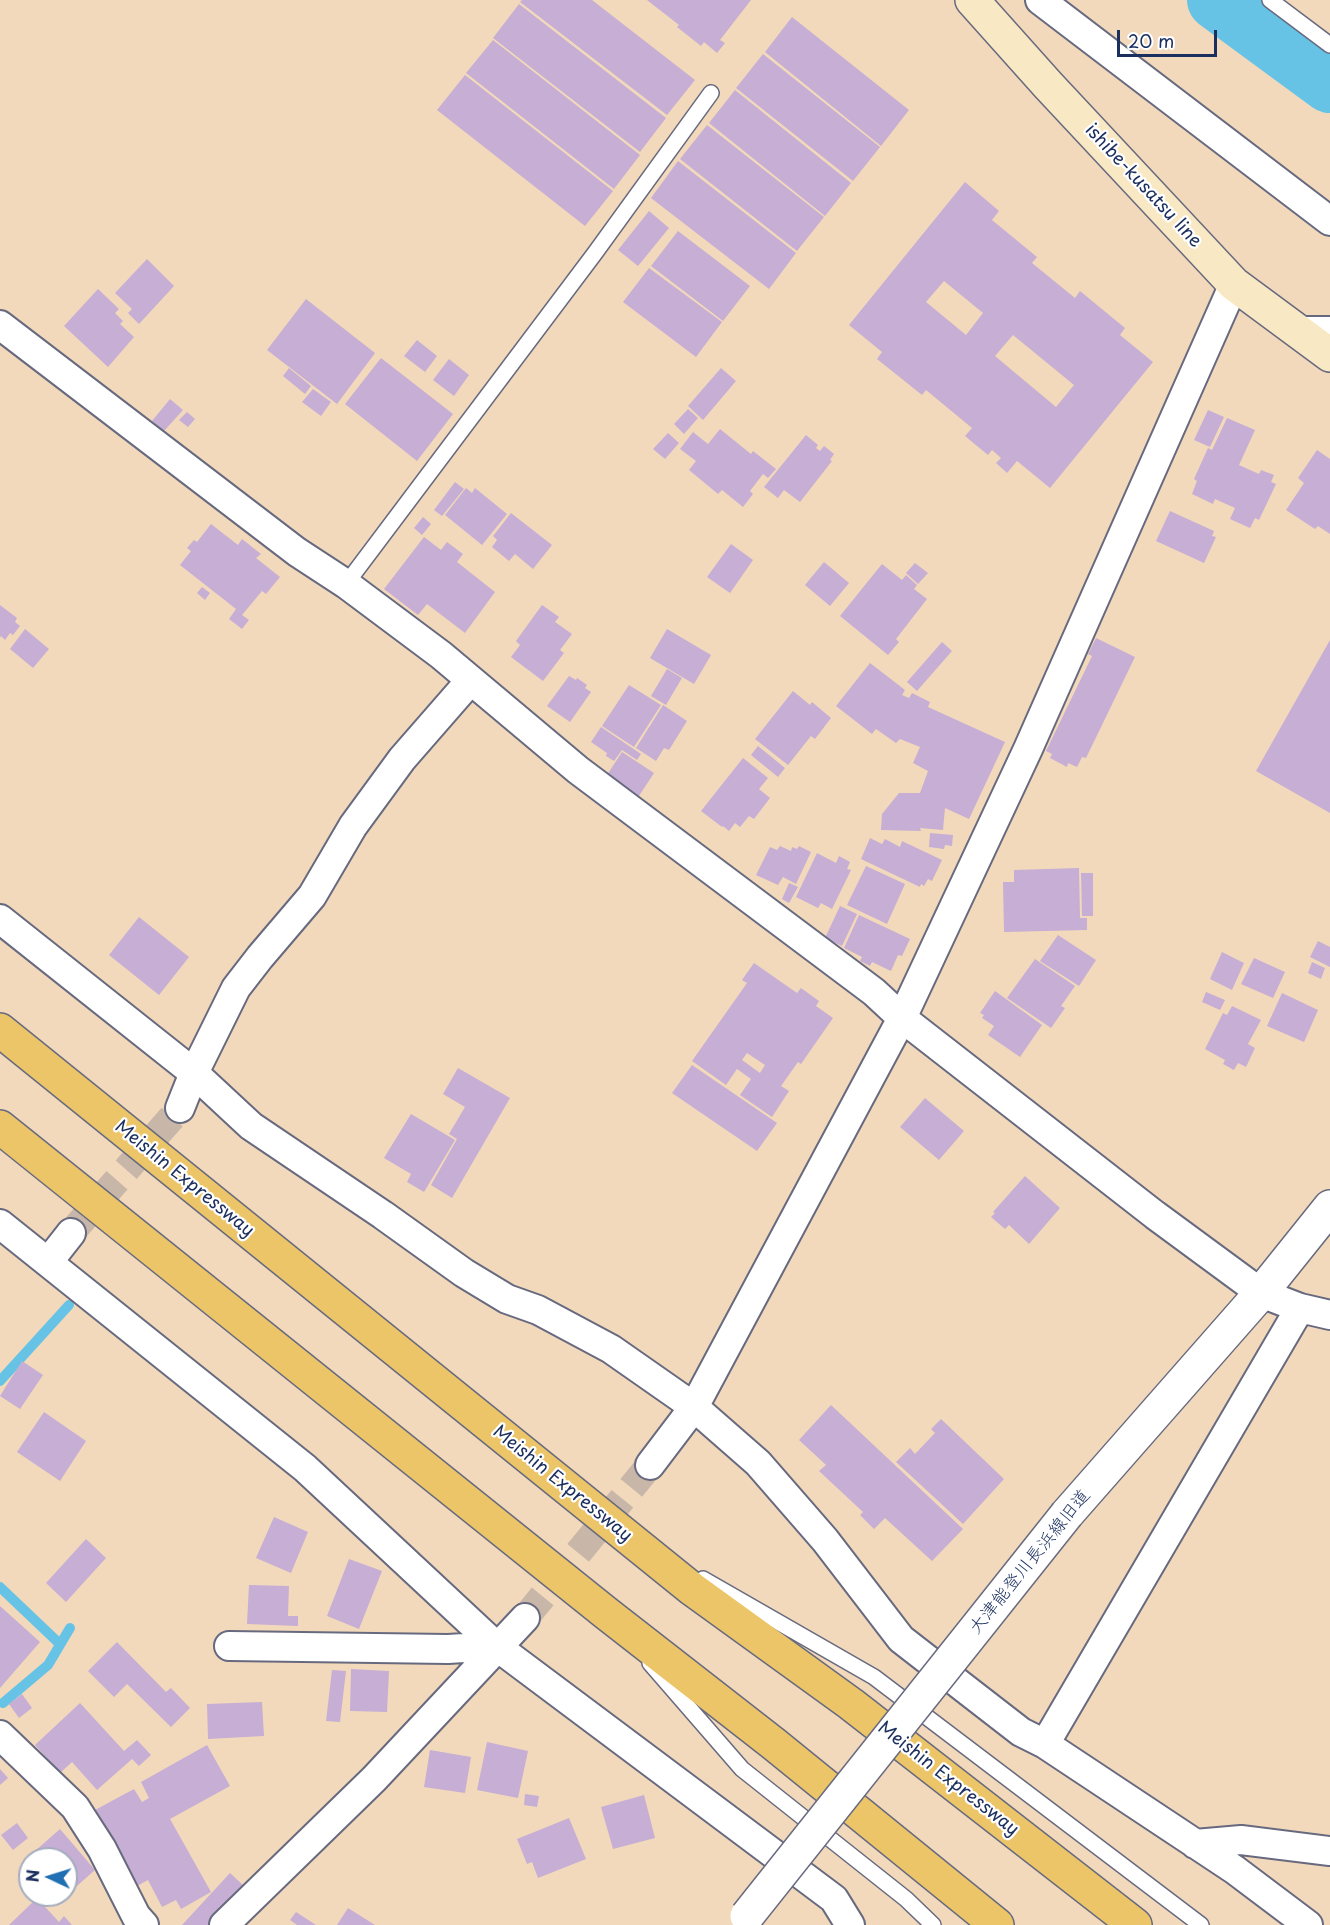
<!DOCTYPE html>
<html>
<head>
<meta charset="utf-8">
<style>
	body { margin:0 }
	#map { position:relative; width:1330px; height:1925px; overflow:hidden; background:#f3d9bb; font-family:"Playpen Sans",sans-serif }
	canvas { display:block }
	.north { position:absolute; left:18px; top:1847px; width:60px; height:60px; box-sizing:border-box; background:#fff; border:2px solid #a4acbf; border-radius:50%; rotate:274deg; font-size:16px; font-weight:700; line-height:24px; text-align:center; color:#1b2f5e }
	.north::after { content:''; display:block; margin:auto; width:21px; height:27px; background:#1f6fb2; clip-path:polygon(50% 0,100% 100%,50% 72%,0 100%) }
	.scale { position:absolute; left:1117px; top:30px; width:100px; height:27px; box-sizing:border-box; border:3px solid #1b2f5e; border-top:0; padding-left:8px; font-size:18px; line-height:21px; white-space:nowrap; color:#1b2f5e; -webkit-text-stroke:4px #fff; paint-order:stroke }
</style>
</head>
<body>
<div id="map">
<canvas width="1330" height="1925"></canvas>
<div class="north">N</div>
<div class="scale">20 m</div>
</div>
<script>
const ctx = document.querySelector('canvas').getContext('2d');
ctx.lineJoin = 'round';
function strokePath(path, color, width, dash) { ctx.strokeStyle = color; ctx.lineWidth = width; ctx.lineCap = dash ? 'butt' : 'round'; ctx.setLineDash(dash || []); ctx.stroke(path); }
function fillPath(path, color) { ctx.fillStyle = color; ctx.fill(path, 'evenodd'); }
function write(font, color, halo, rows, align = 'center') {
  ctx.font = font + ' "Playpen Sans","Klee One",sans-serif'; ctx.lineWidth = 4.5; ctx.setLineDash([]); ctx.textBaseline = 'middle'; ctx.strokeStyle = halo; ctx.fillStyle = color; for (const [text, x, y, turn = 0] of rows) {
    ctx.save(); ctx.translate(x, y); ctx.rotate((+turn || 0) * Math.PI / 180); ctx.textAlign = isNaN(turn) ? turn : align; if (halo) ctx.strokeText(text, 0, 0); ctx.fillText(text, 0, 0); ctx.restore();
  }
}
const stream = new Path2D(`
	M 0,1381 L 69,1305
	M 0,1587 L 60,1644
	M 3,1703 L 48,1665 L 70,1628`);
const river = new Path2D(`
	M 1217,0 L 1330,83`);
const building = new Path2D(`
	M 522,0 L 592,0 L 695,80 L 667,115 L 520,2 Z
	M 647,0 L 751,0 L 720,40 L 725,43 L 717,53 L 704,42 L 701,46 L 677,27 L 679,25 Z
	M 519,4 L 666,118 L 640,152 L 493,38 Z
	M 792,17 L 909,110 L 881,146 L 765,52 Z
	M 493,40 L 640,155 L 614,189 L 466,73 Z
	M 763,54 L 880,147 L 853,181 L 736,88 Z
	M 465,75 L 613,191 L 585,226 L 437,110 Z
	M 735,90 L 851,183 L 825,216 L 709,123 Z
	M 707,125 L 824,217 L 797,251 L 680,159 Z
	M 678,161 L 796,253 L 769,289 L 651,198 Z
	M 965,182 L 999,211 L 992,220 L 1037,257 L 1032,263 L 1075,298 L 1080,291 L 1125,328 L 1120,335 L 1153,362 L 1050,488 L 1017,461 L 1007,473 L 996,463 L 1001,458 L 992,450 L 988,455 L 965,436 L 972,428 L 926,390 L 922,395 L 877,359 L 882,352 L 849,325 ZM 944,281 L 983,313 L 966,335 L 926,302 ZM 1013,335 L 1074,385 L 1056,407 L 995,356 Z
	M 649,211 L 669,228 L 638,266 L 618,250 Z
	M 678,231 L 750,286 L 723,321 L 651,266 Z
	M 147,259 L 174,286 L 139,324 L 128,313 L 132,309 L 115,293 Z
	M 649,268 L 722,322 L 696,357 L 623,302 Z
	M 98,289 L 119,309 L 115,313 L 123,321 L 120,324 L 134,337 L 108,367 L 64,326 Z
	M 306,299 L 375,353 L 337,404 L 267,350 Z
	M 417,340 L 437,356 L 425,372 L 404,356 Z
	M 381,358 L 453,414 L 417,461 L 345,404 Z
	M 449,359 L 469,375 L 454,396 L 433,380 Z
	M 289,368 L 311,386 L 305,394 L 283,376 Z
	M 721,368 L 736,381 L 703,420 L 688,406 Z
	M 313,389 L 331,402 L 321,416 L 302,402 Z
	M 170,399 L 183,410 L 164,431 L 152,421 Z
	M 688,409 L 698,418 L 684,434 L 674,424 Z
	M 1208,410 L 1224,417 L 1210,447 L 1194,440 Z
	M 187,412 L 195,419 L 188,427 L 179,420 Z
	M 1227,418 L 1255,430 L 1239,465 L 1259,474 L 1261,470 L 1274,475 L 1271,482 L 1276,484 L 1259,520 L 1255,518 L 1250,528 L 1230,519 L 1235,508 L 1215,499 L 1213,504 L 1192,494 L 1197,481 L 1194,479 L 1208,448 L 1212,450 Z
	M 720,429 L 751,454 L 753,451 L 776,469 L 768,478 L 763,474 L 750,491 L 753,494 L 743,507 L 722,490 L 718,494 L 689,470 L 696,461 L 680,449 L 693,432 L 708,444 Z
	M 668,433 L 679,443 L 665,459 L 653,449 Z
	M 806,435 L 818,445 L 816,448 L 820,451 L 824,446 L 834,454 L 830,460 L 832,461 L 800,502 L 784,490 L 778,498 L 764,487 Z
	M 1317,450 L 1330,459 L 1330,534 L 1318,526 L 1315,529 L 1286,510 L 1304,483 L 1298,478 Z
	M 455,482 L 464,489 L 442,516 L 434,510 Z
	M 466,488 L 472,493 L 475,488 L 507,514 L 482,545 L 445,515 Z
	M 1170,511 L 1214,531 L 1212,536 L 1216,537 L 1204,563 L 1156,541 Z
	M 511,513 L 552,545 L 533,569 L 515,554 L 509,561 L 492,547 L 497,540 L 493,536 Z
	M 423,517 L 431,524 L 422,535 L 414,528 Z
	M 211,524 L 238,545 L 242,539 L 261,554 L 256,558 L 280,577 L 266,594 L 262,591 L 242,615 L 249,620 L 242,629 L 229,619 L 236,609 L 180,565 L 191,551 L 187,548 L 194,540 L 197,542 Z
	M 424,537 L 441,550 L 447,542 L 463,554 L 457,562 L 495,592 L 465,633 L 427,604 L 418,615 L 384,589 Z
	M 731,544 L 753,560 L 730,593 L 707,577 Z
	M 824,562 L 849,583 L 830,606 L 805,585 Z
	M 915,563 L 928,573 L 918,584 L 906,573 Z
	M 882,564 L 902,580 L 906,575 L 917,585 L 914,589 L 927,599 L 896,639 L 899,642 L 888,655 L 840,616 Z
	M 202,587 L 210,593 L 205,600 L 197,593 Z
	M 0,605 L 17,618 L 15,622 L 20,626 L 13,635 L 10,633 L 5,640 L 1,636 L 0,638 Z
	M 542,605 L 559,617 L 555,622 L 572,634 L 560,650 L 564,653 L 543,681 L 511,657 L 520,645 L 516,641 Z
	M 25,629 L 49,649 L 33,668 L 10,649 Z
	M 667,629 L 711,655 L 694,684 L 650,658 Z
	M 1096,638 L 1135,657 L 1086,758 L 1082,757 L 1077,767 L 1068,763 L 1067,767 L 1050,758 L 1052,754 L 1046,751 L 1092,656 L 1088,654 Z
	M 1330,640 L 1330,813 L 1256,771 Z
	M 942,642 L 952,651 L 917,691 L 907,682 Z
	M 870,663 L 905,690 L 902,695 L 909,698 L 912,693 L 930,702 L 928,707 L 1005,742 L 969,819 L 945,808 L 943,830 L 920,828 L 921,831 L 881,830 L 882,814 L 899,793 L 920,793 L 928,771 L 913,763 L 920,747 L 900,739 L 896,743 L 876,729 L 872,734 L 836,706 Z
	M 667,669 L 682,678 L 666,705 L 651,696 Z
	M 569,676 L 576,680 L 577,678 L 587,685 L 585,688 L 591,692 L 570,722 L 547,706 Z
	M 629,685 L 661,705 L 634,747 L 602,726 Z
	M 793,691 L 810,705 L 812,702 L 831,718 L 815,739 L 811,736 L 788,765 L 755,739 Z
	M 663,705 L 687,721 L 669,750 L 664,748 L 656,761 L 636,748 Z
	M 601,727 L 641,754 L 637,760 L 622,750 L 614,761 L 606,756 L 607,753 L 591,742 Z
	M 758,746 L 785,768 L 778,777 L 751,755 Z
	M 622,752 L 654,773 L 637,799 L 605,778 Z
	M 743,758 L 768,778 L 759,789 L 770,798 L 754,819 L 749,816 L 740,827 L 735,823 L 729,831 L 723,826 L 722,827 L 701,811 Z
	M 930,833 L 953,835 L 952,846 L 945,845 L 944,849 L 929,847 Z
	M 870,838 L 882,844 L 885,839 L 900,847 L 902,841 L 942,860 L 932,881 L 928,879 L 924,886 L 921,884 L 920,887 L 861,859 Z
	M 780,846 L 791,851 L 792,847 L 797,849 L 799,846 L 811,852 L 796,884 L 783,877 L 778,885 L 756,875 L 770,847 L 777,850 Z
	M 817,853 L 836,863 L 839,856 L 850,862 L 847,869 L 851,870 L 832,909 L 821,903 L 818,908 L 796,897 Z
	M 866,866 L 905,884 L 887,924 L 847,905 Z
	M 1079,868 L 1080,918 L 1087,918 L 1087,930 L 1004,932 L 1003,882 L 1014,882 L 1014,870 Z
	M 1081,873 L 1093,873 L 1093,916 L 1082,916 Z
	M 789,883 L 798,887 L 789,903 L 782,899 Z
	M 840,906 L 857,914 L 842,946 L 825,938 Z
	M 859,915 L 910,939 L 902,956 L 898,955 L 891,971 L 872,962 L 870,966 L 860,961 L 862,957 L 844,948 Z
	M 139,917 L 189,957 L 159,995 L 109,955 Z
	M 1058,935 L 1096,960 L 1079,986 L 1040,961 Z
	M 1318,941 L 1330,947 L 1330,967 L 1310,957 Z
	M 1222,952 L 1244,963 L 1232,990 L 1210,979 Z
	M 1254,958 L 1285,972 L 1273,998 L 1241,984 Z
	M 1035,959 L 1075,986 L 1061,1006 L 1065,1008 L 1051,1028 L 1007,998 Z
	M 1312,962 L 1325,968 L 1321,979 L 1308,973 Z
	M 754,963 L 797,993 L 801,988 L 819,1001 L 816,1006 L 833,1018 L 801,1064 L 798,1062 L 781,1086 L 789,1091 L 772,1117 L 740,1095 L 751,1079 L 737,1069 L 726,1085 L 692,1061 L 747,983 L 742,980 ZM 747,1053 L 765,1065 L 760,1073 L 742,1060 Z
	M 995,991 L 1042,1025 L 1020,1057 L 988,1035 L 994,1026 L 982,1018 L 984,1015 L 980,1013 Z
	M 1206,992 L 1225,1000 L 1220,1010 L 1202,1002 Z
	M 1282,993 L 1318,1010 L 1304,1042 L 1267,1026 Z
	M 1232,1006 L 1261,1020 L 1248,1044 L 1255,1048 L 1246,1067 L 1238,1063 L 1234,1070 L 1223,1064 L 1225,1060 L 1205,1049 L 1223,1013 L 1227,1015 Z
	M 692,1065 L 777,1123 L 757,1151 L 672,1093 Z
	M 458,1068 L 510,1098 L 452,1198 L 431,1185 L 457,1139 L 449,1134 L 465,1107 L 443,1094 Z
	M 925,1098 L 964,1131 L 939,1160 L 900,1127 Z
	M 411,1114 L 455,1140 L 424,1192 L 407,1182 L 411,1174 L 384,1158 Z
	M 1025,1176 L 1060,1208 L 1029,1244 L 1009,1225 L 1005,1229 L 991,1217 L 995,1213 L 993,1212 Z
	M 22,1361 L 43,1375 L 20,1409 L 0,1396 Z
	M 831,1405 L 963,1529 L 932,1561 L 885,1518 L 874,1529 L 860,1515 L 863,1512 L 819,1471 L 826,1465 L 799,1440 Z
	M 44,1412 L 86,1441 L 60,1481 L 17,1452 Z
	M 941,1419 L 1004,1479 L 963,1524 L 896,1462 L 910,1448 L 915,1454 L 935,1433 L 931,1429 Z
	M 274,1517 L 308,1532 L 291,1573 L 256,1558 Z
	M 86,1539 L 106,1558 L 66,1602 L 46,1583 Z
	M 349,1559 L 382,1571 L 359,1629 L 327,1616 Z
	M 249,1585 L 289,1586 L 288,1616 L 298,1616 L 298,1626 L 247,1624 Z
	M 0,1606 L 40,1642 L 0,1688 Z
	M 117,1642 L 166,1692 L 171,1688 L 190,1708 L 171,1727 L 127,1684 L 114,1697 L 88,1671 Z
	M 351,1669 L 389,1671 L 387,1712 L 350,1711 Z
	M 332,1670 L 346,1671 L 340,1722 L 326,1721 Z
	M 22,1694 L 32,1708 L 19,1718 L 9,1704 Z
	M 262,1702 L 264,1736 L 208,1739 L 207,1704 Z
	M 80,1703 L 124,1751 L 137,1740 L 151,1755 L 139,1766 L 132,1759 L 97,1790 L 72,1762 L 60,1773 L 35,1745 Z
	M 487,1742 L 528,1751 L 518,1798 L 477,1790 Z
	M 207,1745 L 230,1786 L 170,1819 L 211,1892 L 181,1909 L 176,1900 L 162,1907 L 148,1880 L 137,1886 L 95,1810 L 134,1789 L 142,1802 L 149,1798 L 141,1782 Z
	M 430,1750 L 471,1757 L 465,1793 L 424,1787 Z
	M 0,1769 L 8,1778 L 0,1785 Z
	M 525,1794 L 539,1796 L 537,1807 L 524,1805 Z
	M 644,1795 L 655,1838 L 613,1849 L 601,1807 Z
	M 569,1818 L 586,1859 L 538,1878 L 532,1862 L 527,1864 L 517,1839 Z
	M 17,1823 L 28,1838 L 13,1850 L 1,1835 Z
	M 60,1829 L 95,1870 L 61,1900 L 57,1895 L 66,1895 L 66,1859 L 30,1859 L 30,1864 L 26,1859 Z
	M 230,1873 L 245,1887 L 210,1925 L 182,1925 Z
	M 37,1898 L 59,1922 L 64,1916 L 72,1925 L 9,1925 Z
	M 348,1908 L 375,1925 L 337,1925 Z
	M 296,1912 L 316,1925 L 297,1925 L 290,1920 Z`);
const minorTunnel = new Path2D(`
	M 71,1233 L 180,1108
	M 525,1618 L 650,1465`);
const service = new Path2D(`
	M 1270,0 L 1330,45
	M 346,584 L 595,253 L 711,93
	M 703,1579 L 874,1677 L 1201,1925
	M 650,1663 L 742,1769 L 906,1899 L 933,1925`);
const minor = new Path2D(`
	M 1040,0 L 1330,221
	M 0,325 L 297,552 L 346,584 L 441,655 L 578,770 L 874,992 L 902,1018 L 1155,1215 L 1261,1293 L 1300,1308 L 1330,1315
	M 1296,331 L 1330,331
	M 0,919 L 194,1073 L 251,1126 L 383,1215 L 464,1273 L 507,1299 L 538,1310 L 611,1349 L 694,1407 L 758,1463 L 825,1540 L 901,1639 L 1021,1732 L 1045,1744 L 1235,1870 L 1308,1925
	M 180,1108 L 194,1073 L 236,988 L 260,957 L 312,896 L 353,826 L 402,759 L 470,681
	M 0,1224 L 305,1468 L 496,1646 L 834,1899 L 850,1925
	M 49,1261 L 71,1233
	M 650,1465 L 694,1407 L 902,1018 L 1028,749 L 1234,284
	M 229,1646 L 448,1649 L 496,1646
	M 0,1735 L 75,1807 L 102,1849 L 136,1916 L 144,1925
	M 1045,1744 L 1300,1308
	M 1195,1844 L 1241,1840 L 1330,1851
	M 224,1925 L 374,1779 L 525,1618`);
const tertiary = new Path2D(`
	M 1067,1514 L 1261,1293 L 1330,1207`);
const secondary = new Path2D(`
	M 972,0 L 1048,85 L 1234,284 L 1330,355`);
const motorway = new Path2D(`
	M 0,1030 L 692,1589 L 851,1704 L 1135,1925
	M 0,1127 L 606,1613 L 774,1744 L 997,1925`);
const tertiaryBridge = new Path2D(`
	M 747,1916 L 1067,1514`);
const streetNames = [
	["ishibe-kusatsu line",1143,186,47],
	["Meishin Expressway",184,1179,39],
	["Meishin Expressway",562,1484,39],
	["大津能登川長浜線旧道",1030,1562,-51],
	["Meishin Expressway",948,1779,38]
];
strokePath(stream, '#67c3e5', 10);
strokePath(river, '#67c3e5', 60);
fillPath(building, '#c6aed5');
strokePath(minorTunnel, '#c8b7a8', 28, [28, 14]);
strokePath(service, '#676a7f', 18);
strokePath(minor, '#676a7f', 32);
strokePath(tertiary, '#676a7f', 36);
strokePath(secondary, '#676a7f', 36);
strokePath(motorway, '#676a7f', 36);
strokePath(service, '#fff', 15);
strokePath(minor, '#fff', 28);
strokePath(tertiary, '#fff', 33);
strokePath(secondary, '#f8e8c3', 33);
strokePath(motorway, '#edc569', 33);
strokePath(tertiaryBridge, '#676a7f', 36, []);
strokePath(tertiaryBridge, '#fff', 33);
write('18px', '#1b2f5e', '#fff', streetNames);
</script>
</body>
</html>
